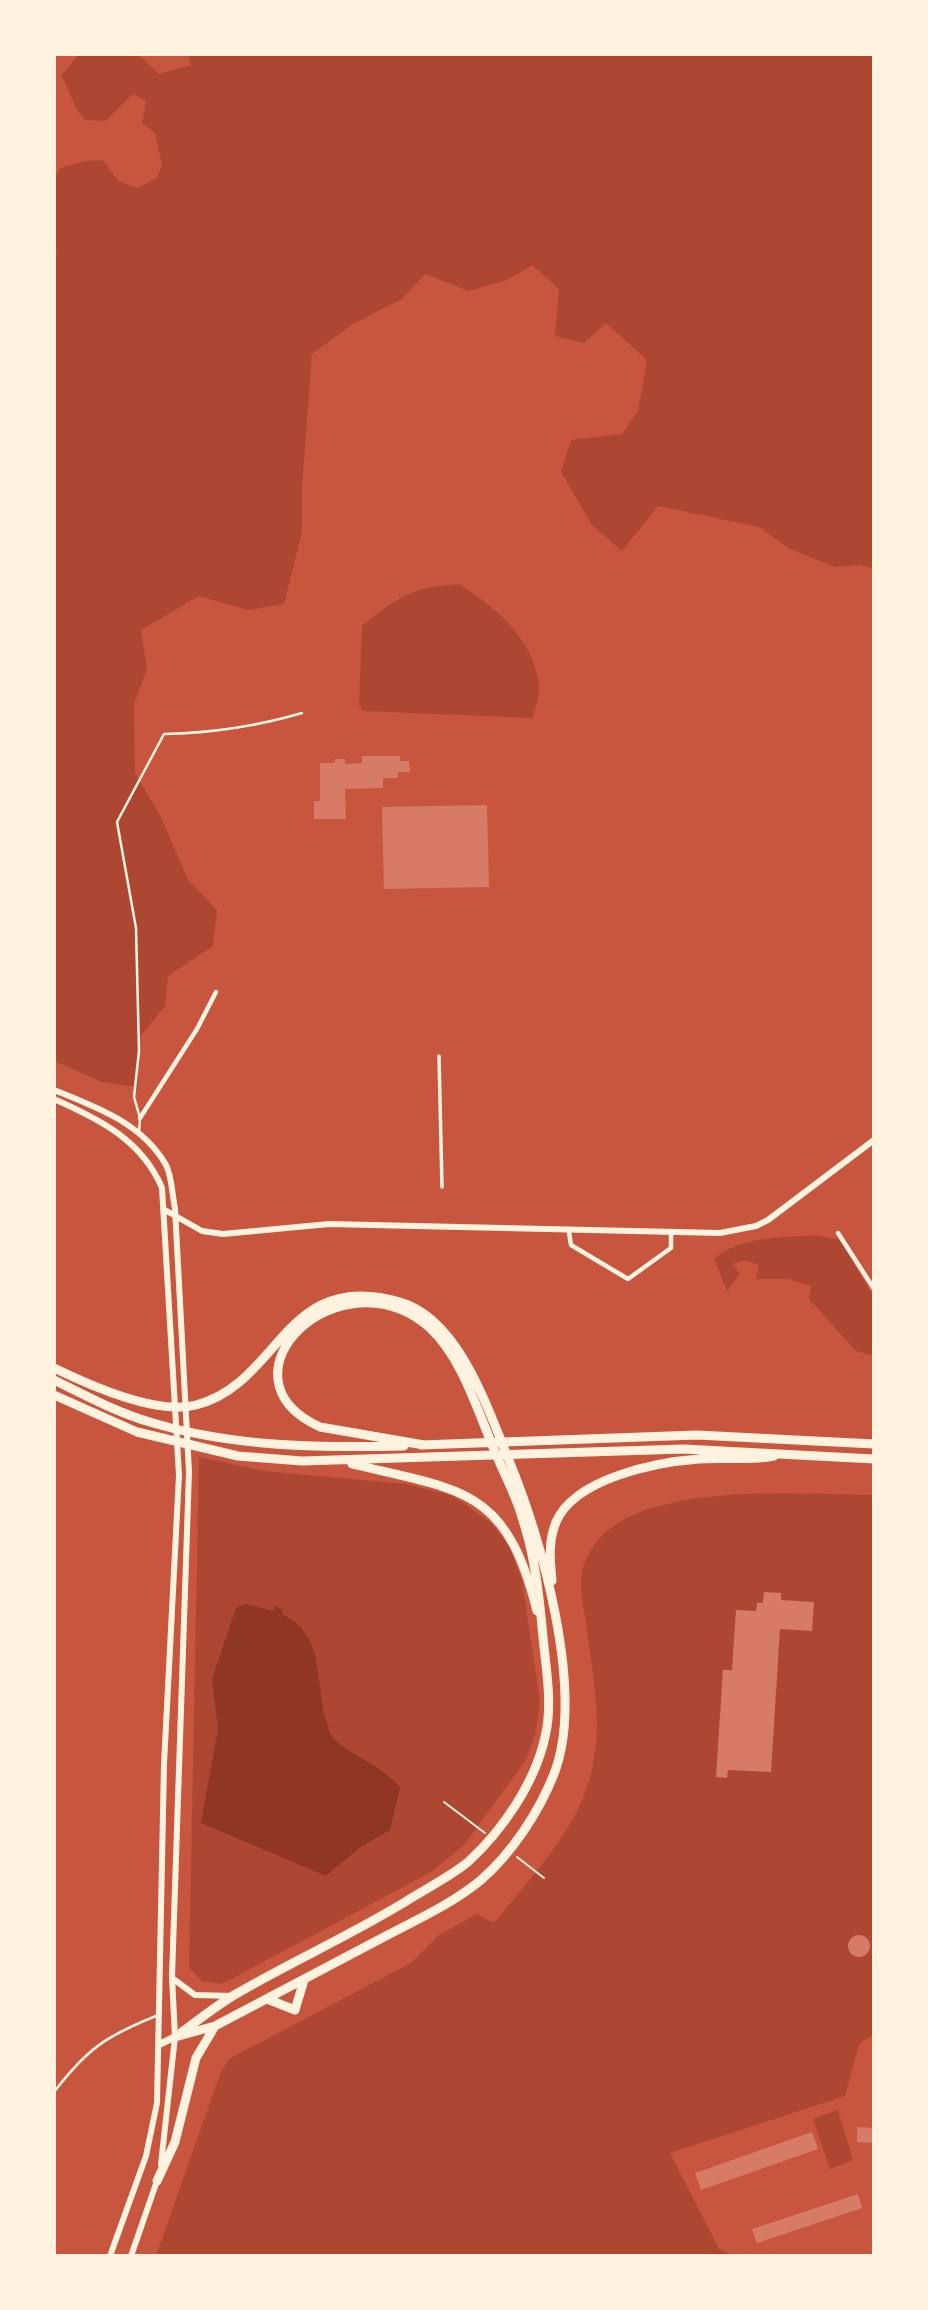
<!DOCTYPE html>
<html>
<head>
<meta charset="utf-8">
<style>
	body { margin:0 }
	#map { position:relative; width:928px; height:2310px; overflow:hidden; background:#c8553d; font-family:"Alegreya Sans",sans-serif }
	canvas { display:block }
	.frame { position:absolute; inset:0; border:56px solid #fff3e0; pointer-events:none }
</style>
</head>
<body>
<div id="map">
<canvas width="928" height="2310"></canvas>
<div class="frame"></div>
</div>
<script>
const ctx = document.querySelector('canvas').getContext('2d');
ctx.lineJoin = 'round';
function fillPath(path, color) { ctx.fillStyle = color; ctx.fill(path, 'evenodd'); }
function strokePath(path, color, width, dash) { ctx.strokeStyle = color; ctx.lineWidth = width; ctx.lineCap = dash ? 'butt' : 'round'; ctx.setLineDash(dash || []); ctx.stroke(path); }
const green = new Path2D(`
	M 79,54 L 138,54 L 159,74 L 191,65 L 188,54 L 874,54 L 874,569 L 861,565 L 835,567 L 790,549 L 759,527 L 658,506 L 622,551 L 592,525 L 561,472 L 571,440 L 622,434 L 638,411 L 647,360 L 606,323 L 584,343 L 555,336 L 559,289 L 532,265 L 507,280 L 469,291 L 425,274 L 402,299 L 353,324 L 312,354 L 302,487 L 302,532 L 284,604 L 248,610 L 199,596 L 141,630 L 147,669 L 134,704 L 135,773 L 161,817 L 188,880 L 217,910 L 213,946 L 168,976 L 165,1006 L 138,1039 L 138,1087 L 102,1082 L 54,1061 L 54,257 L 57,250 L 54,247 L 54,179 L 60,168 L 85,161 L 103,160 L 118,181 L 138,188 L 157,178 L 162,165 L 155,133 L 142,123 L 146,101 L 133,94 L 106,121 L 85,120 C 71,104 72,93 61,76 Z
	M 460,584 C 497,610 533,637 539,685 C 540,695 535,708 533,718 L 363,711 L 359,705 L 362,626 C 399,596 412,587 460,584 Z
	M 818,1235 L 840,1240 L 874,1298 L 874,1356 L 856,1351 L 809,1299 L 811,1286 L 788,1279 L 756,1279 L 759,1265 L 744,1260 L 733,1264 L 740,1274 L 727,1291 L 714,1259 C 742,1235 783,1238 818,1235 Z
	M 199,1457 L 265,1471 L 406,1484 L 453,1496 L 490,1522 L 509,1545 L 522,1581 L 540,1701 L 536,1732 L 526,1760 L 464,1845 L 431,1872 L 222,1984 L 202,1981 L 189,1968 Z
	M 874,1495 L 874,2034 L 859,2044 L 845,2096 L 670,2153 L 719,2249 L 735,2256 L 156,2256 L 220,2074 L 229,2059 L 411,1963 L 439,1935 L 477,1914 L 492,1922 L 497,1920 C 532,1875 577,1831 591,1774 C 604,1724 592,1673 586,1622 C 584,1610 581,1596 581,1584 C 586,1473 797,1495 874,1495 Z
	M 838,2110 L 853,2160 L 830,2169 L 813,2119 Z`);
const water = new Path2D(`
	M 246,1604 L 273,1611 L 275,1606 L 282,1609 L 283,1615 C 325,1634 315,1682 326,1720 C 328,1724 329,1732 331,1735 C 345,1754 382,1764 400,1788 L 390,1830 L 362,1846 L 326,1876 L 201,1823 L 218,1729 L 212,1679 L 236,1608 Z`);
const building = new Path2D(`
	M 362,756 L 400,756 L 400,761 L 409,761 L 410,772 L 398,772 L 398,778 L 383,778 L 383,788 L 345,789 L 346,819 L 314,819 L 314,801 L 320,801 L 320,763 L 335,763 L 335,759 L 345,759 L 345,764 L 362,763 Z
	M 487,805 L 489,887 L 384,889 L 382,807 Z
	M 764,1592 L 781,1593 L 781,1600 L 814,1602 L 812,1631 L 780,1629 L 771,1772 L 728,1770 L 727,1778 L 716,1777 L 723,1670 L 732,1670 L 736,1610 L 756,1611 L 757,1603 L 763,1603 Z
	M848 1946a11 11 0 1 1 22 0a11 11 0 1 1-22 0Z
	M 857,2127 L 874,2128 L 874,2143 L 857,2142 Z
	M 812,2132 L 818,2149 L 701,2190 L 695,2173 Z
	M 858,2194 L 862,2208 L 757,2243 L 752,2229 Z`);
const path = new Path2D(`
	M 444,1802 L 485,1833
	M 517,1857 L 544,1878`);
const service = new Path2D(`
	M 139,1133 L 140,1118 L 134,1097 L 139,1051 L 136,928 L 117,822 L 164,734 C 210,733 258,726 302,713
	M 54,2092 C 87,2049 106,2036 156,2016`);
const pedestrian = new Path2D(`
	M 439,1056 L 442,1187`);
const minor = new Path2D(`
	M 140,1118 L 197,1029 L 216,992
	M 569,1232 L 571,1245 L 628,1279 L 671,1248 L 671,1232
	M 838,1233 L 874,1289`);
const tertiary = new Path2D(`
	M 172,1978 L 195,1995 L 232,1996
	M 161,2164 L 175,2037 L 172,1977 L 189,1472
	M 110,2256 L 146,2156 L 157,2103 L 164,1764 L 179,1475
	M 131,2256 L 158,2178`);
const secondary = new Path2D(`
	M 54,1090 C 96,1107 142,1123 166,1165 C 172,1176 172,1195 175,1208 L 189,1472
	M 54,1099 C 99,1119 142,1140 162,1188 L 179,1475
	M 165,1210 L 202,1231 L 223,1234 L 329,1224 L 720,1233 L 756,1226 L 768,1220 L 874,1140`);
const primary = new Path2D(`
	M 160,2044 L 175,2037`);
const motorway = new Path2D(`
	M 54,1368 C 89,1385 157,1416 196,1405 C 281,1383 284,1268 400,1302 C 459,1319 487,1407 508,1458 C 541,1537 586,1692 554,1774 C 539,1812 512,1853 481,1880 C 452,1904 416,1920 382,1938 C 327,1967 271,1996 215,2026 L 175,2037
	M 54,1380 C 86,1396 118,1413 153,1423 C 235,1447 319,1448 404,1446
	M 54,1395 L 137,1432 L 238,1456 L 302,1461 L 684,1449 L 874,1459
	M 421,1445 L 697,1435 L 874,1444
	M 352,1464 C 463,1491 506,1487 537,1611
	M 552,1581 C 550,1560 548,1542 556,1522 C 575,1478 657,1462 699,1459 C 724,1457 749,1461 774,1456
	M 267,1999 L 295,2010 L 304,1980
	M 182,2032 C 200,2019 217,2005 236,1994 C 294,1960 356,1933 413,1897 C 431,1886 452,1875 468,1862 C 502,1831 535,1783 545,1737 C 553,1705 546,1669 543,1637 C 539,1594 535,1555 521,1514 C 515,1494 504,1474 496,1454 C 478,1413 463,1359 430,1328 C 341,1249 209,1376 320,1427 L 424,1445
	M 157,2181 L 175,2142 L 196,2058 L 215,2026`);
fillPath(green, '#ae4732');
fillPath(water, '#8f3625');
fillPath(building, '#d67c66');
strokePath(path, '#fff3e0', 2);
strokePath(service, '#fff3e0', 2.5);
strokePath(pedestrian, '#fff3e0', 3.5);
strokePath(minor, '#fff3e0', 4.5);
strokePath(tertiary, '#fff3e0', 6);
strokePath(secondary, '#fff3e0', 6);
strokePath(primary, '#fff3e0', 7);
strokePath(motorway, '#fff3e0', 9);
</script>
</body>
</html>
